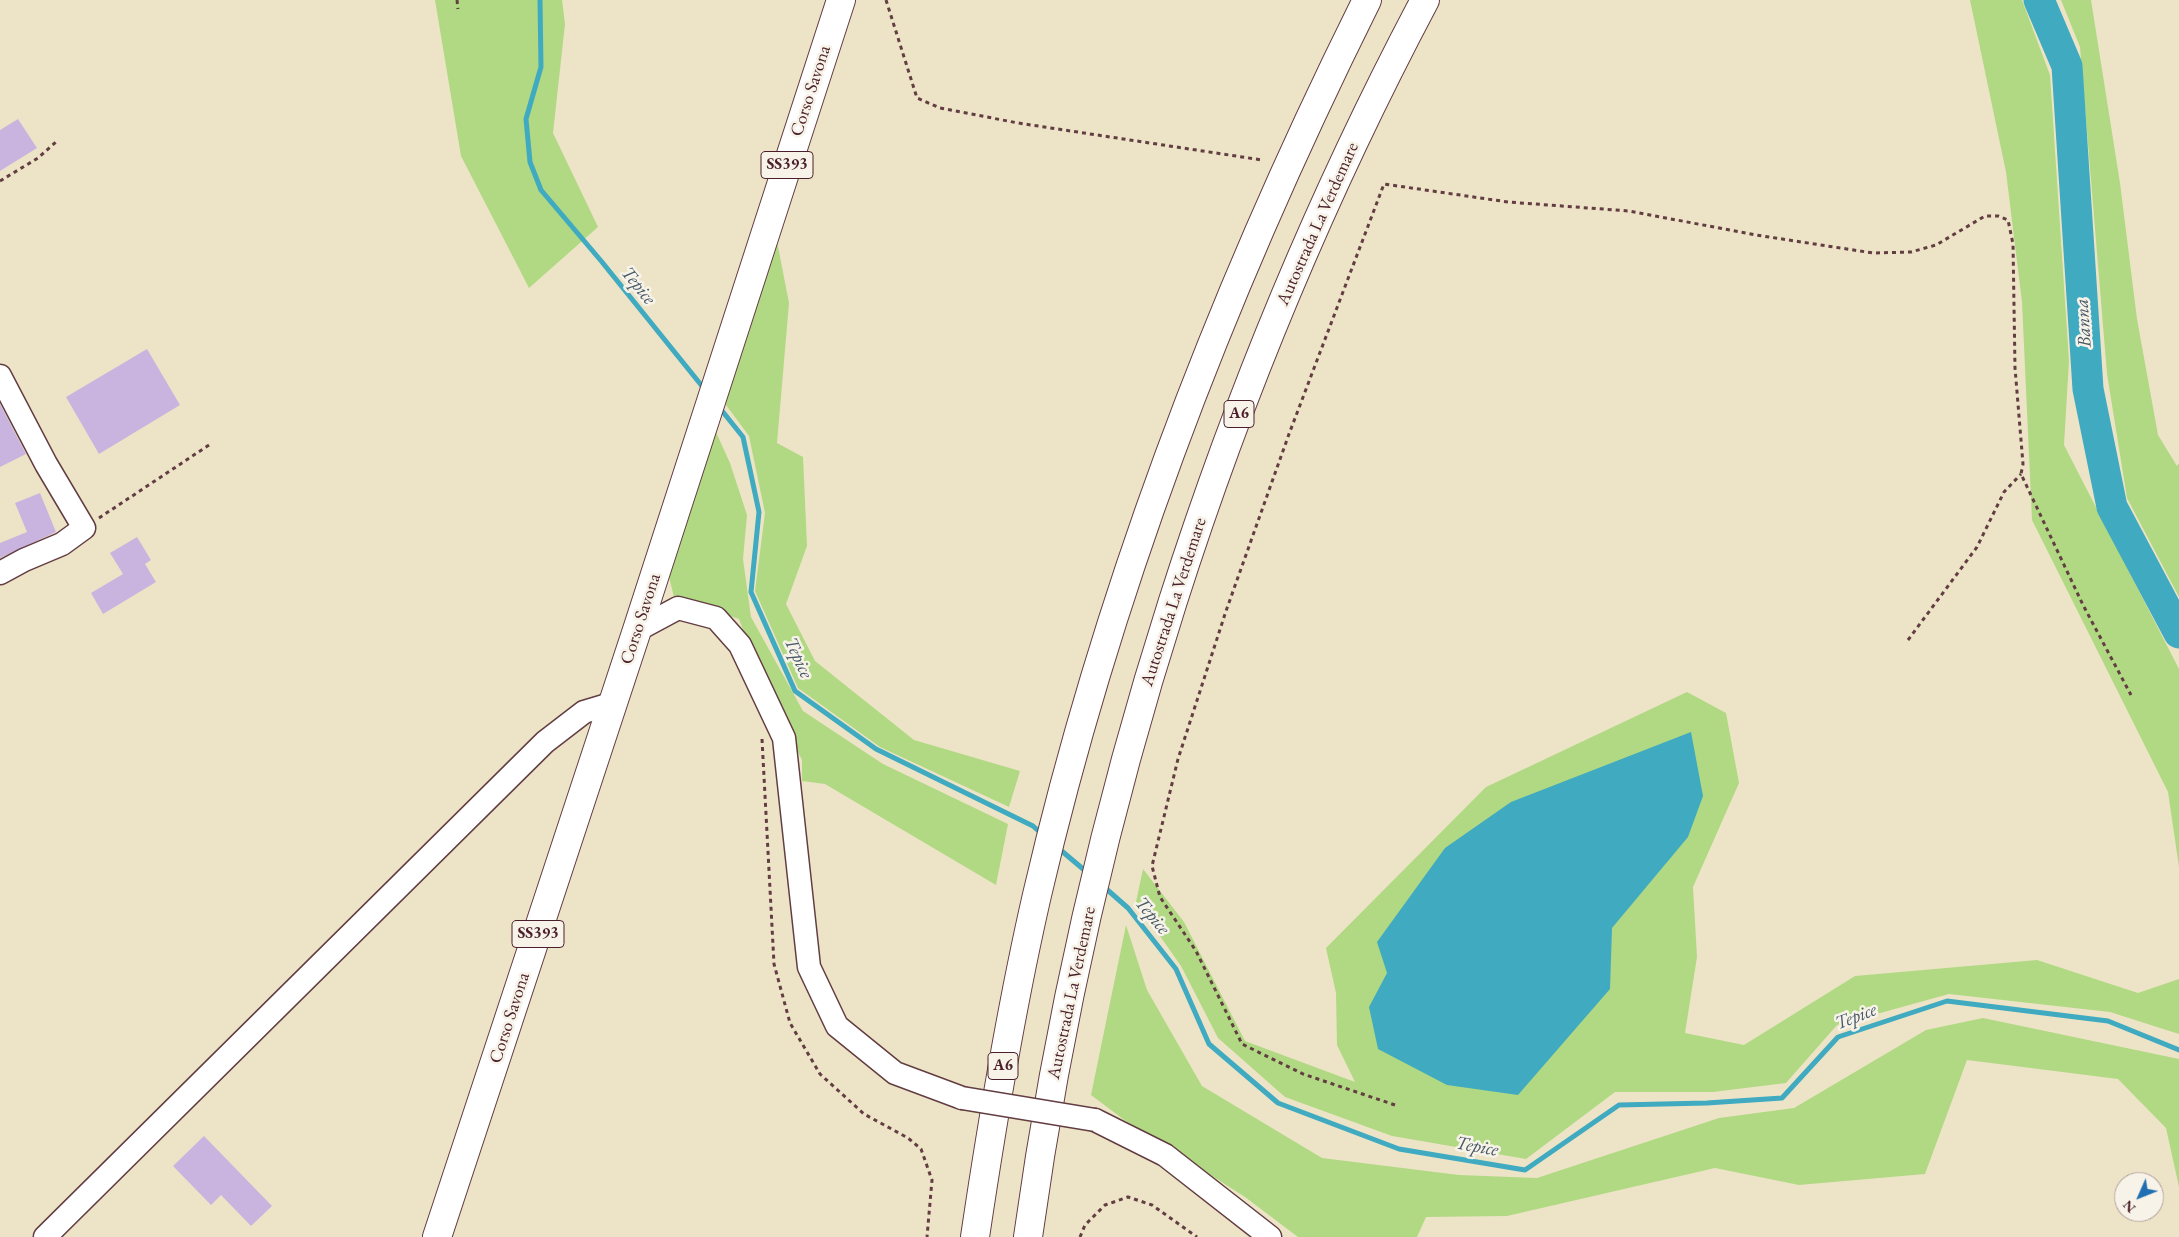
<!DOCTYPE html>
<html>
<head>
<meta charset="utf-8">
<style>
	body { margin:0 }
	#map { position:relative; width:2179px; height:1237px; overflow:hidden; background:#ede4c7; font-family:"EB Garamond",serif }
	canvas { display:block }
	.north { position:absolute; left:2114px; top:1172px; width:50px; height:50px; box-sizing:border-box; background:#f7f3e8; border:1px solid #b29e9c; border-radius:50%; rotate:226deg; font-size:14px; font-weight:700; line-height:20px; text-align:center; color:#4a1f2b }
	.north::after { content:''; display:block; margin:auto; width:18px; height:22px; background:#1f6fb2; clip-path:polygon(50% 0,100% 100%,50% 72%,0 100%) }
</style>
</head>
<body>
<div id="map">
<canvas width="2179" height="1237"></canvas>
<div class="north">N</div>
</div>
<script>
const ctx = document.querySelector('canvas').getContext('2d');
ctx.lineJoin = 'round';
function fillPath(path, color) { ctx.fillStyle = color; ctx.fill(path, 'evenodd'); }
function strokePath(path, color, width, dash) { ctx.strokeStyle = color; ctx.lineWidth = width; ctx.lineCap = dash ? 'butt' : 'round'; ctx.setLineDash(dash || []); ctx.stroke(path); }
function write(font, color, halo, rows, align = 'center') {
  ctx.font = font + ' "EB Garamond",serif'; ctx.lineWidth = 5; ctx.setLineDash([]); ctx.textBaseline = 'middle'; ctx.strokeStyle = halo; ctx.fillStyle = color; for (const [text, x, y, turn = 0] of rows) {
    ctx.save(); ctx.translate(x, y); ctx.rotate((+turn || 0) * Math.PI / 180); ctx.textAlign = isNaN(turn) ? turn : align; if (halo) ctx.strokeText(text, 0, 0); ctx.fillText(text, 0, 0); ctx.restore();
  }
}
const green = new Path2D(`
	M 435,0 L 562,0 L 565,24 L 553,133 L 598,227 L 529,288 L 461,156 Z
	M 1970,0 L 2022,0 L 2050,75 L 2069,361 L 2064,445 L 2179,669 L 2179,867 L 2168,792 L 2032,520 L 2022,302 L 2006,172 Z
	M 2061,0 L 2091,0 L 2120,183 L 2137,319 L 2158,435 L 2177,466 L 2179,463 L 2179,597 L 2127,498 L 2107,374 L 2080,47 Z
	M 776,236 L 789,303 L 777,443 L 803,457 L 807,546 L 786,604 L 815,661 L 914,740 L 1020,771 L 1009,807 L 880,747 L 798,688 L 755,591 L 765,513 L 749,436 L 723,401 Z
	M 715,430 L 730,463 L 747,515 L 743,559 L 751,617 L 803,711 L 883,764 L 1008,824 L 996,885 L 825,784 L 802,781 L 802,760 L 760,675 L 739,619 L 674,597 L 668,573 Z
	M 1687,692 L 1726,713 L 1739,783 L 1693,887 L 1697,957 L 1685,1033 L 1744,1045 L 1855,976 L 2037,960 L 2138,993 L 2179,979 L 2179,1034 L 2110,1012 L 1949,994 L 1837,1025 L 1786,1083 L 1713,1092 L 1615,1092 L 1526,1159 L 1392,1136 L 1285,1097 L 1218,1038 L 1181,966 L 1136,902 L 1143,869 L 1184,922 L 1245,1041 L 1355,1082 L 1337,1045 L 1336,993 L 1326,948 L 1486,787 Z
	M 1126,925 L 1147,990 L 1202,1086 L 1322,1158 L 1459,1175 L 1537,1178 L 1719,1118 L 1794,1108 L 1926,1030 L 1983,1018 L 2179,1059 L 2179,1187 L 2166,1128 L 2118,1079 L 1967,1060 L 1925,1174 L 1799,1185 L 1715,1168 L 1507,1216 L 1426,1217 L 1417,1237 L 1298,1237 L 1245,1197 L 1123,1119 L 1091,1095 Z`);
const water = new Path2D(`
	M 1691,732 L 1703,796 L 1688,837 L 1612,928 L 1610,989 L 1518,1095 L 1447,1085 L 1378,1049 L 1369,1007 L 1387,973 L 1377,942 L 1445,848 L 1511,802 Z`);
const stream = new Path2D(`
	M 540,0 L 541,67 L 526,119 L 530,162 L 541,190 L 602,262 L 706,391
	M 719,407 L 743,437 L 759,512 L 751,592 L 795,691 L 876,749 L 1033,826 L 1043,835
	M 1057,847 L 1089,874
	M 1103,886 L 1128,908 L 1176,969 L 1209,1044 L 1278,1103 L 1399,1149 L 1525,1170 L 1619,1105 L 1707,1103 L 1782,1098 L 1838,1037 L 1947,1001 L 2108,1021 L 2179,1050`);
const river = new Path2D(`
	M 2039,0 L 2067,66 L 2088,389 L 2112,507 L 2179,633`);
const building = new Path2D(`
	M 18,119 L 37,148 L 0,171 L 0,130 Z
	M 147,349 L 180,405 L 99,454 L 66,397 Z
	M 0,404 L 26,454 L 0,467 Z
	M 40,493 L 56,532 L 0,558 L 0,543 L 27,532 L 15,503 Z
	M 137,537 L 151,560 L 145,564 L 156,582 L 103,614 L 91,593 L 123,574 L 110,553 Z
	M 204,1136 L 272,1206 L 251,1226 L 221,1195 L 211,1205 L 173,1166 Z`);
const path = new Path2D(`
	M 457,0 L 458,9
	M 886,0 L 917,98 L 940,108 L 1018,123 L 1262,160
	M 0,181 L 38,158 L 57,141
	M 99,518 L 209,445
	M 1908,640 L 1977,547 L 2004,492 L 2021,474
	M 762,739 L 774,964 L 790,1023 L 820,1074 L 864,1114 L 908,1138 L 921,1149 L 932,1180 L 927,1237
	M 1395,1105 L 1303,1074 L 1242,1044 L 1196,951 L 1160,897 L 1152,866 L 1178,759 L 1226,611 L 1289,434 L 1384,184 L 1508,202 L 1629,211 L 1756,235 L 1873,253 L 1911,252 L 1936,245 L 1985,216 L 1998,216 L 2008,220 L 2013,244 L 2015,368 L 2023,464 L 2021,474 L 2083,605 L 2131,695
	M 1080,1237 L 1085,1225 L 1105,1205 L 1128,1197 L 1152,1205 L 1197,1237`);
const minor = new Path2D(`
	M 0,376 L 46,464 L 84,528 L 62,544 L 24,560 L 0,573
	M 637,630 L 678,608 L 716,618 L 740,645 L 784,738 L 809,967 L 837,1026 L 895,1073 L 962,1098
	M 1095,1120 L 1165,1155 L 1270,1237
	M 45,1237 L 545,742 L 584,712 L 614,703`);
const major = new Path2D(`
	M 437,1237 L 637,630 L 841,0`);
const highway = new Path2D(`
	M 975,1237 C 992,1123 1011,1008 1037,895 C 1109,585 1225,285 1367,0
	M 1028,1237 C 1087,810 1223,381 1425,0`);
const minorBridge = new Path2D(`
	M 962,1098 L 1095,1120`);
const shields = [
	[787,165,52],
	[1239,414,30],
	[538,934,52],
	[1003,1066,30]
];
const shieldNames = [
	["SS393",787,165],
	["A6",1239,414],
	["SS393",538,934],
	["A6",1003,1066]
];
const streetNames = [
	["Corso Savona",811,91,-72],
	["Autostrada La Verdemare",1318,224,-66],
	["Autostrada La Verdemare",1174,602,-72],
	["Corso Savona",641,619,-72],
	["Autostrada La Verdemare",1072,993,-78],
	["Corso Savona",510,1018,-72]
];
const waterNames = [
	["Tepice",638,286,51],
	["Banna",2084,323,-94],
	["Tepice",798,658,65],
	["Tepice",1152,916,50],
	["Tepice",1856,1017,-21],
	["Tepice",1477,1147,10]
];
fillPath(green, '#b1d983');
fillPath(water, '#40aac0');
strokePath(stream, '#40aac0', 5);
strokePath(river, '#40aac0', 31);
fillPath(building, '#c9b4e0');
strokePath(minor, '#623d42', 25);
strokePath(major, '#623d42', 30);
strokePath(highway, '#623d42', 30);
strokePath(path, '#623d42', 3, [4, 4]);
strokePath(minor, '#fff', 22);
strokePath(major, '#fff', 28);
strokePath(highway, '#fff', 28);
strokePath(minorBridge, '#623d42', 25, []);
strokePath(minorBridge, '#fff', 22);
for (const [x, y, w] of shields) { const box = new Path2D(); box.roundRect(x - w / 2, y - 13.5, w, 27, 4); ctx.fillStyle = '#f7f3e8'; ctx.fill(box); strokePath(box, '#4a1f2b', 1); }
write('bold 16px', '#4a1f2b', null, shieldNames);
write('18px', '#4a1f2b', '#f7f3e8', streetNames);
write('italic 19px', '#465767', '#f7f3e8', waterNames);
</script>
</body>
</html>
